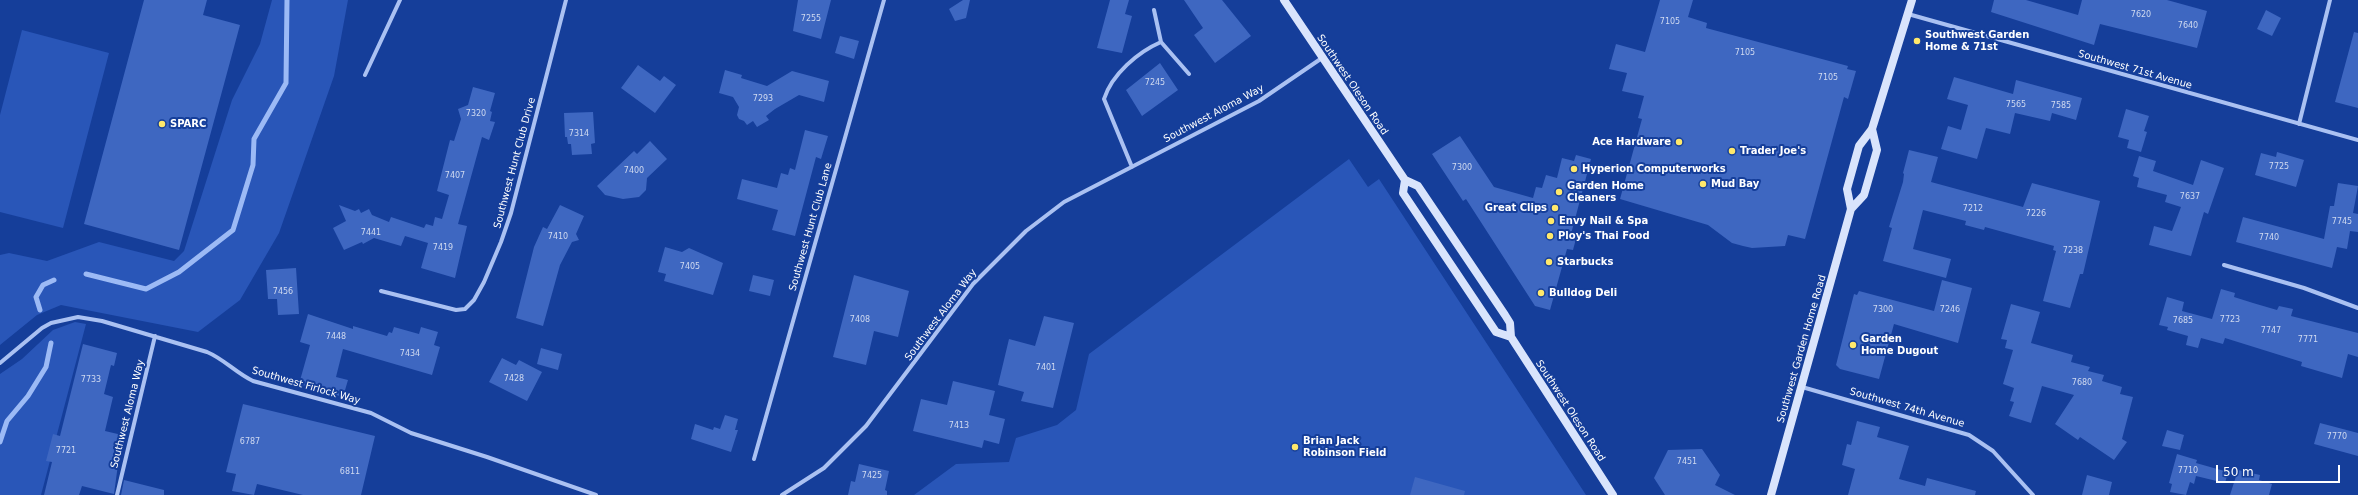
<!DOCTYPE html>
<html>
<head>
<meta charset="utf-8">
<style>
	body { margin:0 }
	#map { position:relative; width:2358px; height:495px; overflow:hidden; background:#153e9a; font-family:"DejaVu Sans",sans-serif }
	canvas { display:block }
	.scale { position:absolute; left:2216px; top:465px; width:124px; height:18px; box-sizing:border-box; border:2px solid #fff; border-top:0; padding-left:5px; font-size:12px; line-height:14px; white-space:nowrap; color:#fff; -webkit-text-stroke:3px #153e9a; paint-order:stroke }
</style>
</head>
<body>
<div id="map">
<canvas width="2358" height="495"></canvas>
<div class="scale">50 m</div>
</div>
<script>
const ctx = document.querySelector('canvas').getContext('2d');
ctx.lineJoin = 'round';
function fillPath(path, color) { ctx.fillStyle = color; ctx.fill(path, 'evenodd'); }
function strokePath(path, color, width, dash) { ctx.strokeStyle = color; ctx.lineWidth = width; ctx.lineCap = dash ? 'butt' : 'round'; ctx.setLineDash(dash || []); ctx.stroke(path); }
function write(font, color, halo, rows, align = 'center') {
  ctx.font = font + ' "DejaVu Sans",sans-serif'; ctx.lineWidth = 4; ctx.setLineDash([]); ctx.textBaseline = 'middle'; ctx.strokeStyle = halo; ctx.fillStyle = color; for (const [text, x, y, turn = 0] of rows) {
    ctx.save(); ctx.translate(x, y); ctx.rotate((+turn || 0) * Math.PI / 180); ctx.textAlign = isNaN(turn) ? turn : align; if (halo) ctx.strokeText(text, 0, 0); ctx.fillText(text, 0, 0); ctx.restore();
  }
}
const green = new Path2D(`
	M 272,0 L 348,0 L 334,76 L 279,233 L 240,300 L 198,332 L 61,305 L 37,315 L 0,345 L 0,255 L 9,253 L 47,261 L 99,242 L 174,261 L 184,251 L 232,100 L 260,44 Z
	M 22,30 L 109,53 L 63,228 L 0,212 L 0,115 Z
	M 1349,159 L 1368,187 L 1379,179 L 1586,495 L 914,495 L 956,464 L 1009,462 L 1016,438 L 1057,425 L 1076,410 L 1089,354 Z
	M 75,322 L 86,324 L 41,495 L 0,495 L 0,374 L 22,359 L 53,330 Z`);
const stream = new Path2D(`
	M 86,274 L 146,289 L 179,272 L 233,230 L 253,165 L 254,139 L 286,83 L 287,0
	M 40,310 L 36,297 L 43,285 L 54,280
	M 0,442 L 7,421 L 28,396 L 46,367 L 51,343`);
const building = new Path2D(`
	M 144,0 L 207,0 L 203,15 L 240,25 L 179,250 L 84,224 Z
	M 798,0 L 831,0 L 821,39 L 793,31 Z
	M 963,0 L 970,0 L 966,18 L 955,21 L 949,9 Z
	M 1110,0 L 1129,0 L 1125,14 L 1132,16 L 1122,53 L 1097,48 Z
	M 1184,0 L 1222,0 L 1251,36 L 1215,63 L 1194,35 L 1203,28 Z
	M 1660,0 L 1693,0 L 1688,17 L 1707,23 L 1706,28 L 1848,66 L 1847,69 L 1856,71 L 1848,99 L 1844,97 L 1805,239 L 1788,235 L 1785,246 L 1752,248 L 1743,246 L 1732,243 L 1708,225 L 1620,199 L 1642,119 L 1638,118 L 1644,96 L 1622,91 L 1627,73 L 1609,69 L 1616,44 L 1645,52 Z
	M 1994,0 L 2026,0 L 2078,15 L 2082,0 L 2167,0 L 2207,11 L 2197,48 L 2100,24 L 2094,45 L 1991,12 Z
	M 2266,10 L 2281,18 L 2272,36 L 2257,29 Z
	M 2354,32 L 2358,33 L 2358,108 L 2335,102 Z
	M 840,36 L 859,41 L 854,59 L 835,53 Z
	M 1160,63 L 1178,90 L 1142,116 L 1126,90 Z
	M 638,65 L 660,81 L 664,76 L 676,85 L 655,113 L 621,88 Z
	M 725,70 L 742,75 L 741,78 L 767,86 L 792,71 L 829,81 L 824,102 L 799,95 L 775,109 L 766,116 L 769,120 L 757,127 L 753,121 L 747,125 L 744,121 L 739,119 L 737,115 L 739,107 L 733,97 L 719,93 Z
	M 1954,77 L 2013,94 L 2016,80 L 2082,98 L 2076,120 L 2052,113 L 2050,121 L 2015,113 L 2010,134 L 1986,128 L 1977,159 L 1941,149 L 1948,126 L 1961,130 L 1968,105 L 1947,99 Z
	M 473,87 L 495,93 L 490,111 L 492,112 L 490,121 L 495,122 L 489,140 L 482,137 L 458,224 L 467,226 L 455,278 L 421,268 L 428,243 L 405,236 L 401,246 L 374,238 L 363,244 L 362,242 L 344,250 L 333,228 L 346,221 L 339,205 L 355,211 L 359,209 L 361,213 L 369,209 L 372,215 L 389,222 L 391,217 L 424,228 L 426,224 L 433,226 L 435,217 L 442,219 L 449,195 L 437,191 L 450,140 L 454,141 L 461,119 L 458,109 L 468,105 Z
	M 2126,109 L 2149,116 L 2144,131 L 2147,132 L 2141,152 L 2127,148 L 2129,140 L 2118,137 Z
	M 593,112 L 595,143 L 591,144 L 592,154 L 572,155 L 571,144 L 568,144 L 567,137 L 565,137 L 564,113 Z
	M 805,130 L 828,136 L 821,159 L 816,157 L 795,236 L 772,230 L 778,210 L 737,199 L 742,179 L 777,188 L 781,173 L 788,175 L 790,168 L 795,170 Z
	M 1460,136 L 1494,187 L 1533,198 L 1536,187 L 1542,188 L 1546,175 L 1557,178 L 1562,158 L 1574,161 L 1576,155 L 1591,159 L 1571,234 L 1577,235 L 1573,250 L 1567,249 L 1550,310 L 1535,306 L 1466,199 L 1463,201 L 1432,154 Z
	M 650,141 L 667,159 L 647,178 L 646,190 L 639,197 L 623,199 L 605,195 L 597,186 L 634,151 L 637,154 Z
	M 1909,150 L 1938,157 L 1931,182 L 2023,207 L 2032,183 L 2100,201 L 2083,274 L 2080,274 L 2070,308 L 2043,301 L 2056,251 L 2053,250 L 2054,246 L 1985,227 L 1984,230 L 1965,225 L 1966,221 L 1923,210 L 1913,249 L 1951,259 L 1946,278 L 1883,261 L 1892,228 L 1889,227 L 1903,182 L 1904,174 L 1903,173 Z
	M 2277,152 L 2304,160 L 2296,187 L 2255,175 L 2261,153 L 2276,157 Z
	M 2139,156 L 2156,161 L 2153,171 L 2193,185 L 2201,160 L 2224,168 L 2208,214 L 2204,212 L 2191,256 L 2149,245 L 2154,226 L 2172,231 L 2181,207 L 2165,202 L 2167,195 L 2137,187 L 2139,178 L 2133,176 Z
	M 2338,183 L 2358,186 L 2353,213 L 2358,214 L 2358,232 L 2350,231 L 2347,249 L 2337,247 L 2332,268 L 2236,242 L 2243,217 L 2324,239 L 2330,206 L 2334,206 Z
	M 560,205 L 584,216 L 576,234 L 579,240 L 572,242 L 560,265 L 543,326 L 516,318 L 534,247 L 543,227 L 547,229 Z
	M 665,247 L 682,252 L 689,248 L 723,263 L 713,295 L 664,281 L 666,274 L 658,272 Z
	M 296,268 L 299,314 L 278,315 L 277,299 L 268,299 L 266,270 Z
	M 753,275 L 774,280 L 770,296 L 749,291 Z
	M 854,275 L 909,291 L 898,337 L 874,331 L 866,365 L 833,357 Z
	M 1942,280 L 1972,288 L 1958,343 L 1894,324 L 1879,379 L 1840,369 L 1836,365 L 1854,294 L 1857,295 L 1859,291 L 1934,311 Z
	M 2221,289 L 2235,293 L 2234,297 L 2253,303 L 2277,310 L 2279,306 L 2293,309 L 2291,316 L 2358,333 L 2358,357 L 2348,354 L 2342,378 L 2301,366 L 2302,362 L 2225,338 L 2223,344 L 2201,338 L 2198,348 L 2186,345 L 2188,336 L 2167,330 L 2168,327 L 2159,325 L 2167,297 L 2184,302 L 2182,311 L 2212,319 Z
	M 2011,304 L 2040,312 L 2031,343 L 2073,355 L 2071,362 L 2090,367 L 2088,371 L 2104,375 L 2102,381 L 2122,387 L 2120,394 L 2133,397 L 2122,439 L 2127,442 L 2114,460 L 2080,437 L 2078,440 L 2055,424 L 2074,395 L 2042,386 L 2031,423 L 2009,416 L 2014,402 L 2010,401 L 2014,388 L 2003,384 L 2013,350 L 2005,348 L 2007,340 L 2001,339 Z
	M 308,314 L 353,329 L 353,326 L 387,336 L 389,332 L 392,333 L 394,327 L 419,334 L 421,327 L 438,332 L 434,345 L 440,347 L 432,375 L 343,349 L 336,377 L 348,380 L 343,397 L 299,384 L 310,345 L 300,342 Z
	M 1044,316 L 1074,323 L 1053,408 L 1021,401 L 1024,392 L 998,385 L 1009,339 L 1035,346 Z
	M 83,344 L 117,353 L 114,366 L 111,365 L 104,394 L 113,397 L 105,431 L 122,435 L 114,494 L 82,486 L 79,495 L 44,495 L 52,462 L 46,461 L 53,434 L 60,436 Z
	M 541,348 L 562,354 L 558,370 L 537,364 Z
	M 502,358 L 516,365 L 519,360 L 542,372 L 527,401 L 489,382 Z
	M 953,381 L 995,391 L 989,415 L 1005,419 L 999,444 L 984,440 L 982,448 L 913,431 L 921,399 L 947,405 Z
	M 243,404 L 375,436 L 361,495 L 303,495 L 257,484 L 254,495 L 232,491 L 236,474 L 226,472 Z
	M 725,415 L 738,419 L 735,430 L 738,430 L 731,452 L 691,439 L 695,424 L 713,430 L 714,427 L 720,429 Z
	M 1857,421 L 1880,427 L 1877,437 L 1909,446 L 1899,479 L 1925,486 L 1927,478 L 1976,491 L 1975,495 L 1848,495 L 1855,469 L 1842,465 L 1847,444 L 1851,445 Z
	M 2320,423 L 2358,433 L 2358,456 L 2314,444 Z
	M 2167,430 L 2184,435 L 2180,450 L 2162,446 Z
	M 1702,449 L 1720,475 L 1715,485 L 1735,495 L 1665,495 L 1654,478 L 1668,450 Z
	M 2177,454 L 2197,460 L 2196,463 L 2228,472 L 2225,483 L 2196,476 L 2194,484 L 2190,482 L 2186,495 L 2170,492 L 2172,484 L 2169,483 Z
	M 859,464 L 889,471 L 885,490 L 887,491 L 887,495 L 848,495 L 851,481 L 855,482 Z
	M 2238,470 L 2260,475 L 2259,480 L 2272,484 L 2269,495 L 2230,495 Z
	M 2087,475 L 2112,482 L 2109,495 L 2082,495 Z
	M 1415,477 L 1465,491 L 1464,495 L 1410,495 Z
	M 124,480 L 164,490 L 164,495 L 121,495 Z`);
const street = new Path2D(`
	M 1154,10 L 1161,42 L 1189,74
	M 1908,14 L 2358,140
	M 365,75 L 400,0
	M 2299,124 L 2330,0
	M 1132,167 L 1104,99 C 1112,74 1138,52 1161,42
	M 2224,265 L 2304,288 L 2358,308
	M 381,291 L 456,310 L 465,309 L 474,300 L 484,282 L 501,242 L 511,213 L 566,0
	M 0,363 L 42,328 L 51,323 L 78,317 L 102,321 L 207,352 C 224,359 236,373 253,381 L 371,413 L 411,433 L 487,457 L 596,495
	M 1802,387 L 1969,435 L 1993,451 L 2033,495
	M 754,459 L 884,0
	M 117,495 L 155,336
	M 782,495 L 824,468 L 866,426 L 973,284 L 1026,231 L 1064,202 L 1259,101 L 1322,58`);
const secondary = new Path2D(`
	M 1284,0 L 1405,180 L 1418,186 L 1505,315 L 1510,323 L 1511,337 L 1613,495
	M 1405,180 L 1403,193 L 1496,332 L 1511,337
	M 1851,209 L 1864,195 L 1877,150 L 1872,129
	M 1771,495 L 1851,209 L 1847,189 L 1859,146 L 1872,129 L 1912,0`);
const markers = [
	[1917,41,4,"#ffe86b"],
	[162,124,4,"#ffe86b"],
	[1679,142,4,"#ffe86b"],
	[1732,151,4,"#ffe86b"],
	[1574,169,4,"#ffe86b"],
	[1703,184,4,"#ffe86b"],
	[1559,192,4,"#ffe86b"],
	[1555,208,4,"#ffe86b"],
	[1551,221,4,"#ffe86b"],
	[1550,236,4,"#ffe86b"],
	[1549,262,4,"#ffe86b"],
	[1541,293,4,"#ffe86b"],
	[1853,345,4,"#ffe86b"],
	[1295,447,4,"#ffe86b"]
];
const numberNames = [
	["7620",2141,15],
	["7255",811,19],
	["7105",1670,22],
	["7640",2188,26],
	["7105",1745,53],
	["7105",1828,78],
	["7245",1155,83],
	["7293",763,99],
	["7565",2016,105],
	["7585",2061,106],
	["7320",476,114],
	["7314",579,134],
	["7725",2279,167],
	["7300",1462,168],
	["7400",634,171],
	["7407",455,176],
	["7637",2190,197],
	["7212",1973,209],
	["7226",2036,214],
	["7745",2342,222],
	["7441",371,233],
	["7410",558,237],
	["7740",2269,238],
	["7419",443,248],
	["7238",2073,251],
	["7405",690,267],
	["7456",283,292],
	["7300",1883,310],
	["7246",1950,310],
	["7408",860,320],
	["7723",2230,320],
	["7685",2183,321],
	["7747",2271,331],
	["7448",336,337],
	["7771",2308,340],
	["7434",410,354],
	["7401",1046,368],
	["7428",514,379],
	["7733",91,380],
	["7680",2082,383],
	["7413",959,426],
	["7770",2337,437],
	["6787",250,442],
	["7721",66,451],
	["7451",1687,462],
	["7710",2188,471],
	["6811",350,472],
	["7425",872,476]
];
const poiNames = [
	["Southwest Garden",1925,35],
	["Home & 71st",1925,47],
	["SPARC",170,124],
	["Ace Hardware",1671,142,"right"],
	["Trader Joe's",1740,151],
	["Hyperion Computerworks",1582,169],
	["Mud Bay",1711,184],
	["Garden Home",1567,186],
	["Cleaners",1567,198],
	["Great Clips",1547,208,"right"],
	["Envy Nail & Spa",1559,221],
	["Ploy's Thai Food",1558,236],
	["Starbucks",1557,262],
	["Bulldog Deli",1549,293],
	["Garden",1861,339],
	["Home Dugout",1861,351],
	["Brian Jack",1303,441],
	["Robinson Field",1303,453]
];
const streetNames = [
	["Southwest 71st Avenue",2135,70,16],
	["Southwest Oleson Road",1352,85,56],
	["Southwest Aloma Way",1214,114,-28],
	["Southwest Hunt Club Drive",515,163,-75],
	["Southwest Hunt Club Lane",811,227,-74],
	["Southwest Aloma Way",941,315,-53],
	["Southwest Garden Home Road",1802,349,-74],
	["Southwest Firlock Way",306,386,16],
	["Southwest 74th Avenue",1907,408,16],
	["Southwest Oleson Road",1570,411,57],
	["Southwest Aloma Way",128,414,-76]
];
fillPath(green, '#2956b8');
strokePath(stream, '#9cbaf5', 5);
fillPath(building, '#3e67c1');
strokePath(street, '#aac1f2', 4);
strokePath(secondary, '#d9e4fc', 8);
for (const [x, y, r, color] of markers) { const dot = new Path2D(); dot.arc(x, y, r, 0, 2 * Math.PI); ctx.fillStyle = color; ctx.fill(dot); strokePath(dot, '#153e9a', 1.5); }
write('8px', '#cfd9f0', null, numberNames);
write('bold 10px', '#fff', '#153e9a', poiNames, 'left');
write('10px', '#fff', '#153e9a', streetNames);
</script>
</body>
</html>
